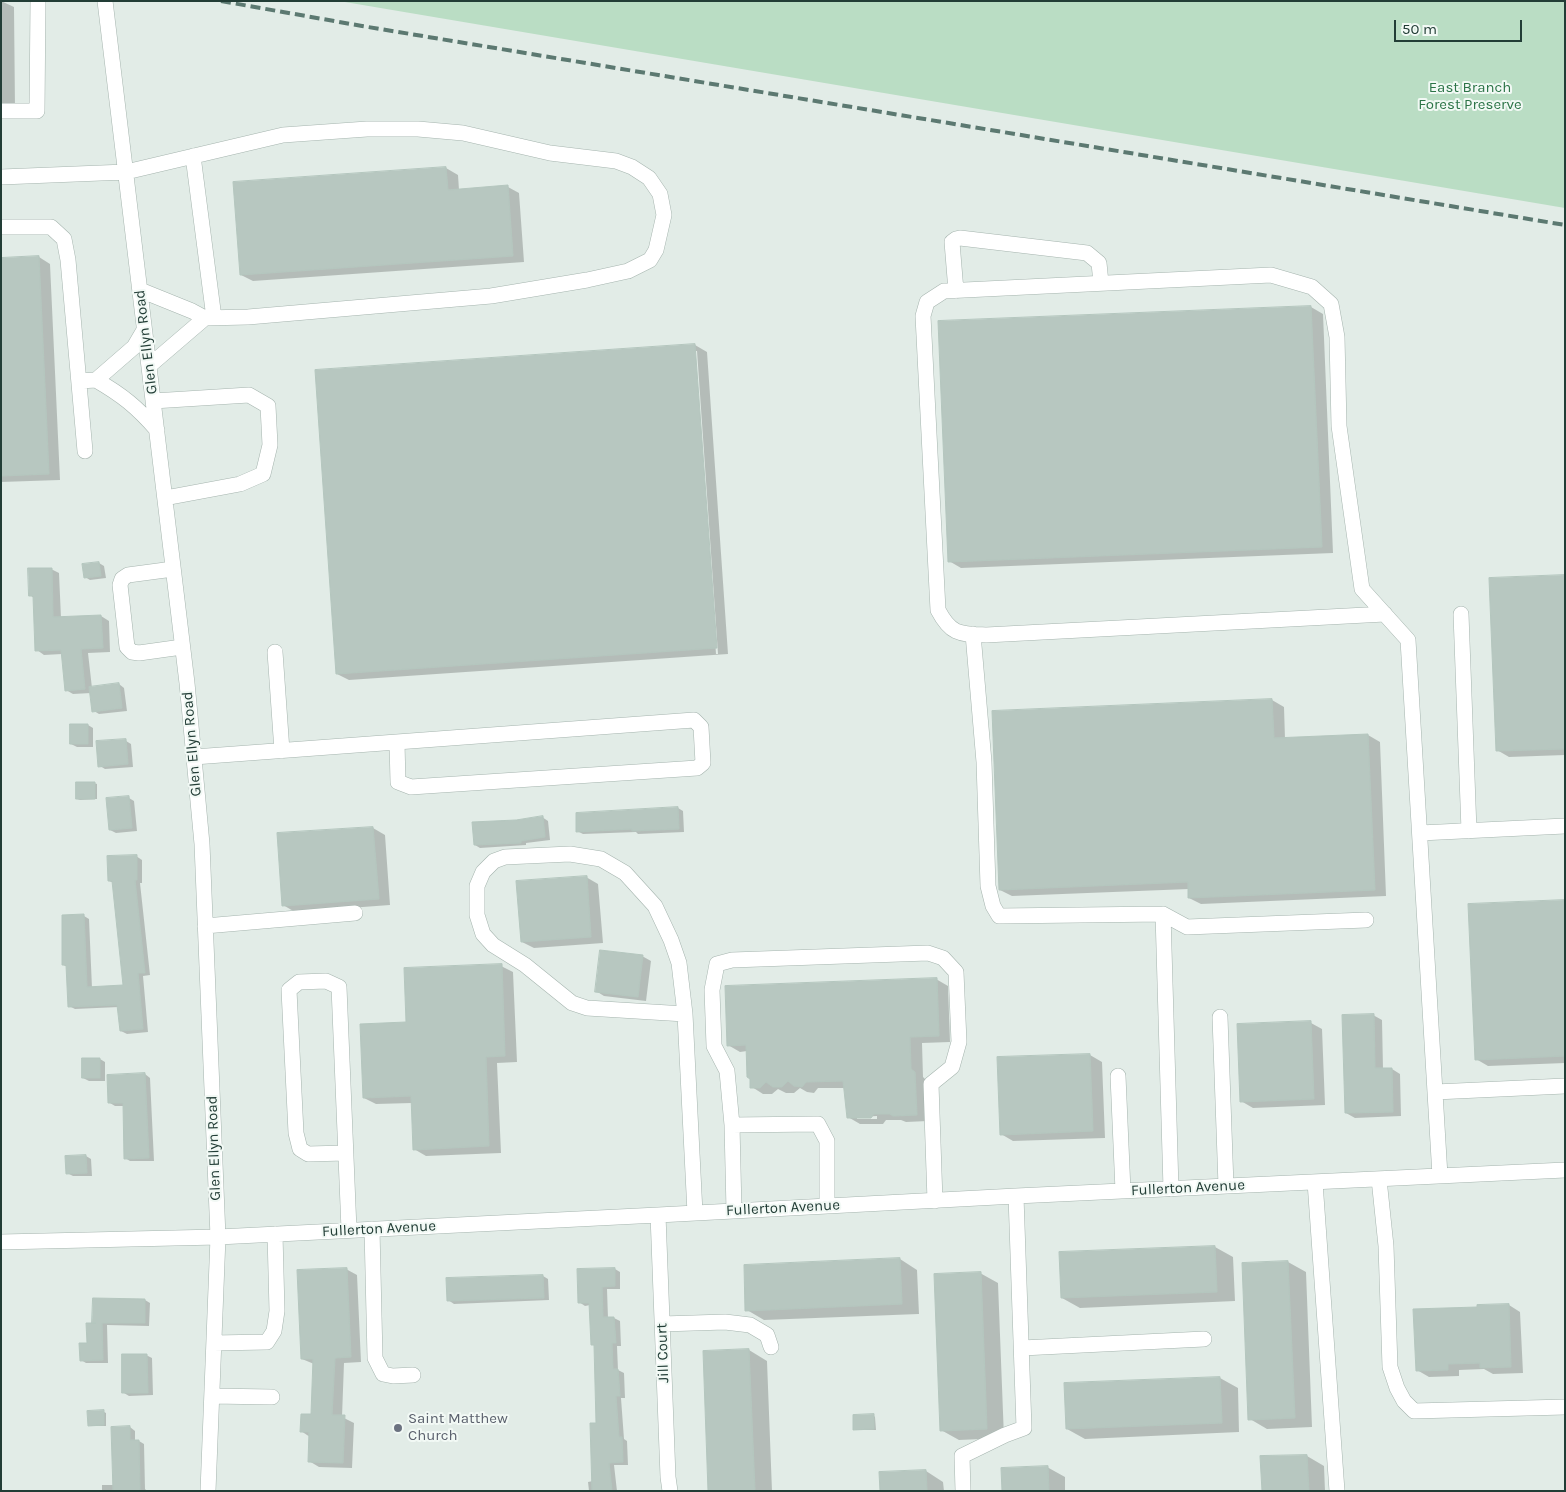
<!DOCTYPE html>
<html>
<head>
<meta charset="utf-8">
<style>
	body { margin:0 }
	#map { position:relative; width:1566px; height:1492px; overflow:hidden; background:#e2ece7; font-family:Karla,sans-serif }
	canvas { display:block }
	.frame { position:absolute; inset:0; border:2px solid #223d36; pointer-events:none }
	.scale { position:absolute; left:1394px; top:20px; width:128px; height:22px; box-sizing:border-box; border:2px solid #223d36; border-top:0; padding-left:6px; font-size:15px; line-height:18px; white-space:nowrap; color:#223d36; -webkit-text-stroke:4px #f2f9f5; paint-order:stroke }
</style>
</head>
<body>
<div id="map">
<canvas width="1566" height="1492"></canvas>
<div class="frame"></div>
<div class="scale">50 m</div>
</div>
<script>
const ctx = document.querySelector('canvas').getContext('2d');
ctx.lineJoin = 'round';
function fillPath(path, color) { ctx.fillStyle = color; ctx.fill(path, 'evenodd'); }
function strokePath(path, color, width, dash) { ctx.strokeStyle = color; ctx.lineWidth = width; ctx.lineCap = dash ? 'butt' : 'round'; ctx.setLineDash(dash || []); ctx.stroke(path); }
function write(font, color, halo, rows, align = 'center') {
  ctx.font = font + ' Karla,sans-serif'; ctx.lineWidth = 4; ctx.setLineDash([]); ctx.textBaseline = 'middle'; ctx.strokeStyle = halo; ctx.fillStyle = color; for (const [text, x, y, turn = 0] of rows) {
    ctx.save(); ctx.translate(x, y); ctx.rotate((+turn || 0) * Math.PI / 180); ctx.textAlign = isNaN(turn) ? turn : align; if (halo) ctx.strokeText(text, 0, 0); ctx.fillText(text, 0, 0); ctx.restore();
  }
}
const green = new Path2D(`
	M 339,1 L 1565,1 L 1565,208 Z`);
const shadow = new Path2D(`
	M 1,1 L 14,7 L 15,108 L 1,110 Z
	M 446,168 L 458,175 L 459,190 L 508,187 L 519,193 L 524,262 L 253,281 L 241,275 L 234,183 Z
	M 39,257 L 50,264 L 60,480 L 1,482 L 1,259 Z
	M 1311,307 L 1323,314 L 1333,553 L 961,568 L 949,561 L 939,323 Z
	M 695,345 L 707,352 L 728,654 L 349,680 L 337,674 ZM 695,351 L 697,351 L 718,654 L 716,654 Z
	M 99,563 L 104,566 L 106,578 L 90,580 L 85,577 Z
	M 51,569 L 59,573 L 61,618 L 101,616 L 109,621 L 110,652 L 88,653 L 92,688 L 119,684 L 124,688 L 127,711 L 99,714 L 94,711 L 91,693 L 73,694 L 66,690 L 62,654 L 44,655 L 37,650 L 34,598 L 30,595 Z
	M 1565,576 L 1565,755 L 1509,757 L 1497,750 Z
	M 1272,700 L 1284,707 L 1285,739 L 1368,735 L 1380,742 L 1386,896 L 1201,904 L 1189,898 L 1189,889 L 1012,896 L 1000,890 L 993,712 Z
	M 71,725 L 88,725 L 93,728 L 93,747 L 77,747 L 71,744 Z
	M 126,741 L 131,744 L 133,767 L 105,769 L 100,766 Z
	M 94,783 L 97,784 L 97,799 L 80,800 L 77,799 Z
	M 129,798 L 134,801 L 137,831 L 116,833 L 110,830 Z
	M 678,808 L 683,811 L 684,832 L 638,834 L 636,832 L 583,834 L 577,831 Z
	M 542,817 L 548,821 L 550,840 L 526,843 L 526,845 L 480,848 L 475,845 Z
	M 373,828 L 385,835 L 390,905 L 295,912 L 283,905 L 278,835 Z
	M 136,856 L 142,860 L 142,883 L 140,883 L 150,975 L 143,976 L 148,1032 L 127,1034 L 121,1031 L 119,1007 L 75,1009 L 69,1006 L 68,967 L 63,965 L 84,916 L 89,919 L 92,988 L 125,986 L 114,883 L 109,881 Z
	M 586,877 L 598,884 L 603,943 L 534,948 L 522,942 Z
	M 1565,901 L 1565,1063 L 1488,1066 L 1476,1059 Z
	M 642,956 L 651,961 L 646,1001 L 604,996 L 596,991 Z
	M 501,966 L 513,972 L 517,1062 L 497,1063 L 501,1153 L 426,1156 L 414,1149 L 412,1103 L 376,1104 L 364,1098 L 408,1023 Z
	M 936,979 L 948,986 L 950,1042 L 922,1043 L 923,1077 L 926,1080 L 928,1121 L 906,1122 L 901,1120 L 886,1120 L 883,1124 L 860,1124 L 848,1117 L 845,1088 L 818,1088 L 814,1093 L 807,1092 L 800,1088 L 794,1093 L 786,1093 L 778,1089 L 772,1094 L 763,1094 L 752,1087 L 747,1051 L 740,1052 L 728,1045 ZM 877,1116 L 877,1119 L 857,1119 L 857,1117 Z
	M 1373,1015 L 1382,1020 L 1383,1069 L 1392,1069 L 1400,1074 L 1401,1116 L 1355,1118 L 1346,1113 Z
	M 1311,1023 L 1322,1029 L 1325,1105 L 1253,1108 L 1241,1101 Z
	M 1090,1055 L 1102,1062 L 1105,1138 L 1013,1141 L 1001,1134 L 998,1058 Z
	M 100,1059 L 105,1062 L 105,1081 L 89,1081 L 83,1078 Z
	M 145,1074 L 150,1078 L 154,1161 L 130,1161 L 125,1158 L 124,1106 L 115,1106 L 110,1103 Z
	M 86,1156 L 91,1159 L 92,1176 L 73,1176 L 67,1173 Z
	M 1215,1247 L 1233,1257 L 1235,1301 L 1080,1308 L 1062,1298 L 1060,1253 Z
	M 900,1259 L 917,1270 L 919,1314 L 764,1320 L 747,1310 Z
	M 1288,1262 L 1306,1272 L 1312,1427 L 1267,1429 L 1250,1419 L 1243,1264 Z
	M 346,1269 L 357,1275 L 361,1362 L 344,1363 L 342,1417 L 354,1423 L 352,1468 L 319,1467 L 309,1461 L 310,1437 L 301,1431 L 312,1415 L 314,1364 L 302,1359 Z
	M 615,1269 L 620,1272 L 620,1289 L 607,1289 L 608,1318 L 614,1318 L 620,1321 L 621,1346 L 617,1346 L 618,1370 L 624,1373 L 625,1398 L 621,1398 L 624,1439 L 627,1441 L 628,1465 L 614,1465 L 617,1491 L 589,1491 L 588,1482 L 593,1481 L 598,1424 L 595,1346 L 592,1344 L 590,1305 L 585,1306 L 579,1302 Z
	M 980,1273 L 998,1283 L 1004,1438 L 959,1440 L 941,1430 Z
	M 543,1276 L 548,1279 L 549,1300 L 454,1304 L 448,1300 Z
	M 145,1300 L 150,1303 L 149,1326 L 107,1325 L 108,1363 L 86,1363 L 81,1360 L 97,1324 Z
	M 1509,1305 L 1520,1312 L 1523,1373 L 1493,1374 L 1484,1369 L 1459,1370 L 1459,1376 L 1429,1377 L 1417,1370 L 1478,1308 Z
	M 749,1350 L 767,1361 L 772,1491 L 709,1491 Z
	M 146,1355 L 152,1358 L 153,1395 L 129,1396 L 124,1393 Z
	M 1220,1378 L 1238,1388 L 1239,1432 L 1085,1439 L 1067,1429 L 1065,1385 Z
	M 104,1412 L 106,1413 L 106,1426 L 91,1426 L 89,1425 Z
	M 873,1415 L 875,1417 L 876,1430 L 856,1430 L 854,1429 Z
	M 130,1427 L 135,1431 L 135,1441 L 139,1441 L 144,1444 L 145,1489 L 147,1491 L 102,1491 L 102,1485 L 114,1485 Z
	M 1307,1456 L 1324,1466 L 1325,1491 L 1263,1491 Z
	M 1047,1467 L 1065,1477 L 1065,1491 L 1003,1491 Z
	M 926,1471 L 943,1482 L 944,1491 L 881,1491 Z`);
const building = new Path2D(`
	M 446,167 L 448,190 L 508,185 L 513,256 L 240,275 L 233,182 Z
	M 39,256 L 49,474 L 1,476 L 1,258 Z
	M 1311,306 L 1322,547 L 948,562 L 938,321 Z
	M 695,344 L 717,648 L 336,674 L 315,370 Z
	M 99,562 L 101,576 L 84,578 L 82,564 Z
	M 28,568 L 52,568 L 53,617 L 101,615 L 103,648 L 81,649 L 85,689 L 65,691 L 61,650 L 35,651 L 33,596 L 29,596 Z
	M 1565,575 L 1565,749 L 1496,751 L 1489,578 Z
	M 119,683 L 122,708 L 92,712 L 89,687 Z
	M 1272,699 L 1274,738 L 1368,734 L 1375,890 L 1188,898 L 1188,882 L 999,890 L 992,711 Z
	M 70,724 L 88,724 L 88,744 L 70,744 Z
	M 126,739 L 128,764 L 98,767 L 96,741 Z
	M 76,782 L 95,782 L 95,799 L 76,799 Z
	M 129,796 L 132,828 L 109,830 L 106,798 Z
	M 678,807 L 679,829 L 632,831 L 632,829 L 576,832 L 576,813 Z
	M 543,816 L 545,837 L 521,841 L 521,843 L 474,845 L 472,822 L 516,820 Z
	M 373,827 L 379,899 L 282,906 L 277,833 Z
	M 137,855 L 137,880 L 135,880 L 145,973 L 138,973 L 143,1029 L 120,1031 L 117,1005 L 68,1007 L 66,965 L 62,965 L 62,915 L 84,914 L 87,987 L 123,985 L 112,881 L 108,881 L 107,856 Z
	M 587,876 L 591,937 L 521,942 L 516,881 Z
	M 1565,900 L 1565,1056 L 1475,1060 L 1468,904 Z
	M 600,950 L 643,955 L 638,997 L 595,992 Z
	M 502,964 L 505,1056 L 486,1057 L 489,1146 L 413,1150 L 411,1096 L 363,1098 L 360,1024 L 406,1022 L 404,968 Z
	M 937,978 L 939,1036 L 910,1037 L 911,1069 L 915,1072 L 917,1115 L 893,1116 L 890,1114 L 874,1114 L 871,1118 L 847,1118 L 843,1081 L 806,1082 L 802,1087 L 794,1086 L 788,1081 L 782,1087 L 773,1087 L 766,1082 L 760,1088 L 750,1088 L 750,1079 L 747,1077 L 746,1045 L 727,1046 L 725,986 Z
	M 1374,1014 L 1375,1068 L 1392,1068 L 1393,1112 L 1345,1113 L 1342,1015 Z
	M 1311,1021 L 1314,1099 L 1240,1102 L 1237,1024 Z
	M 1090,1054 L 1093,1131 L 1000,1135 L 997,1057 Z
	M 82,1058 L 100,1058 L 100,1078 L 82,1078 Z
	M 145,1073 L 149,1158 L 124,1159 L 123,1103 L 108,1103 L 107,1075 Z
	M 86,1155 L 87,1173 L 66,1174 L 65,1156 Z
	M 1215,1246 L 1217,1292 L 1061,1298 L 1059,1252 Z
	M 900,1258 L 902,1304 L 745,1311 L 744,1265 Z
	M 1288,1261 L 1295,1418 L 1248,1420 L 1242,1263 Z
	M 347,1268 L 351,1357 L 335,1358 L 332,1415 L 345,1415 L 343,1463 L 308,1462 L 309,1432 L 300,1432 L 301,1414 L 311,1414 L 313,1359 L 301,1359 L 297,1270 Z
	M 615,1268 L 615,1286 L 602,1287 L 603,1317 L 614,1317 L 616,1343 L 612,1343 L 613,1369 L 618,1369 L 620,1396 L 616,1396 L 619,1437 L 622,1437 L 623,1462 L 609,1463 L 612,1491 L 592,1491 L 590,1423 L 596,1423 L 594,1345 L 591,1345 L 589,1303 L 578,1303 L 577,1269 Z
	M 981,1272 L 987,1429 L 940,1431 L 934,1274 Z
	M 543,1275 L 544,1298 L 447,1301 L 446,1278 Z
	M 93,1298 L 145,1299 L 145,1323 L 102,1323 L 103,1360 L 80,1361 L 79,1343 L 87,1343 L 86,1323 L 96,1323 L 92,1323 Z
	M 1509,1304 L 1511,1367 L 1480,1368 L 1480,1363 L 1448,1364 L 1448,1370 L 1416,1371 L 1413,1309 L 1477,1307 L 1477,1305 Z
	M 749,1349 L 755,1491 L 708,1491 L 703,1351 Z
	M 122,1354 L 147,1354 L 148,1393 L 122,1393 Z
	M 1220,1377 L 1222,1423 L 1066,1429 L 1064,1383 Z
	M 104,1410 L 104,1425 L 88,1426 L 87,1411 Z
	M 874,1414 L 874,1429 L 853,1430 L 853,1415 Z
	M 130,1426 L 130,1440 L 139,1440 L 140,1491 L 113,1491 L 111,1427 Z
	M 1307,1455 L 1309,1491 L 1262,1491 L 1260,1456 Z
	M 1048,1466 L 1049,1491 L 1002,1491 L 1001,1468 Z
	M 926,1470 L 927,1491 L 880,1491 L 879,1472 Z`);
const minor = new Path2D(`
	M 105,1 L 187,683 L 202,844 L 218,1237 L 208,1491
	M 1,111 L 37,111 L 38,1
	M 193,156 L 214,318
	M 1,177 L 126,172 L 283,135 L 367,129 L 418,129 L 463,133 L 550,153 L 616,161 L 632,167 L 649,178 L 660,194 L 664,215 L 656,250 L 650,260 L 628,271 L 587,280 L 491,296 L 248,317 L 205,318
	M 1,227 L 51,227 L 64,239 L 68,260 L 85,451
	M 140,290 L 192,311 L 205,318 L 149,366
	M 956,291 L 952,242 L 956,239 L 960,238 L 1087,253 L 1099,263 L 1101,283
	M 96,380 C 122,395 137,407 157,430
	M 79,381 L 96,380 L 134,347 L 144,330
	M 153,401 L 249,395 L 268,406 L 270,445 L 263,474 L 240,484 L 165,498
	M 173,569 L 128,575 L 122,579 L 120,585 L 127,647 L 132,652 L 139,653 L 182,647
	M 1385,614 L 986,635 C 960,634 951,635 938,610 L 923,316 L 927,302 L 944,291 L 1271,275 L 1312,287 L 1331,304 L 1337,337 L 1339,426 L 1362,589 L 1408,640 L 1440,1176
	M 1461,614 L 1469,831
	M 973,634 L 984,762 L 988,886 L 993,906 L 999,916 L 1163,914
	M 275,652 L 282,751
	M 194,757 L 694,720 L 701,727 L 703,763 L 697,768 L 411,787 L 398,782 L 397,743
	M 1420,833 L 1565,826
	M 205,926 L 355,913
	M 685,1014 L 587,1008 L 572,1003 L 525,965 L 493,945 L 483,934 L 477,915 L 477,886 L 483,872 L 494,861 L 505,857 L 570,854 L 601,859 L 625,873 L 655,906 L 671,940 L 679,963 L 685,1014 L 695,1213
	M 1220,1017 L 1226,1186
	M 1118,1076 L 1123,1191
	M 1435,1092 L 1565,1086
	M 732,1125 L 727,1071 L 714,1046 L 712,990 L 717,964 L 732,960 L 928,953 L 943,958 L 956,972 L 959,1042 L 952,1067 L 931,1084 L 935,1201
	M 345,1153 L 308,1154 L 300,1149 L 296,1133 L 289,990 L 299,982 L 326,981 L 339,987 L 349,1230
	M 1379,1179 L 1386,1246 L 1390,1367 L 1397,1388 L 1404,1401 L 1414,1411 L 1565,1407
	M 1315,1182 L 1337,1491
	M 1171,1189 L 1163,914 L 1187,927 L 1366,920
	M 734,1211 L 732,1125 L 818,1124 L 827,1141 L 827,1206
	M 658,1215 L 668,1477 L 670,1491
	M 372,1229 L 375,1358 L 383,1374 L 393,1376 L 413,1375
	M 1,1242 L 218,1237 L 658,1215 L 1016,1196 L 1565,1170
	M 662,1324 L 725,1322 L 750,1325 L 767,1335 L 771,1347
	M 214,1343 L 267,1342 L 274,1331 L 277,1311 L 275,1234
	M 1022,1348 L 1204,1339
	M 212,1396 L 272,1397
	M 963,1491 L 962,1456 L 1005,1435 L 1024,1428 L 1016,1196`);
const rail = new Path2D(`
	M 221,1 L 362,26 L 1565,225`);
const markers = [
	[398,1428,5,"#6b7280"]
];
const parkNames = [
	["East Branch",1470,88],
	["Forest Preserve",1470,105]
];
const streetNames = [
	["Glen Ellyn Road",146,342,-97],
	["Glen Ellyn Road",192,744,-95],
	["Glen Ellyn Road",214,1148,-92],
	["Fullerton Avenue",1188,1188,-3],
	["Fullerton Avenue",783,1208,-3],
	["Fullerton Avenue",379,1229,-3],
	["Jill Court",663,1353,-92]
];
const worshipNames = [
	["Saint Matthew",408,1419],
	["Church",408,1436]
];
fillPath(green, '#baddc4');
fillPath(shadow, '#0003');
fillPath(building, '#b7c7c0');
strokePath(building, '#b4c6be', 1);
strokePath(minor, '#a5b4ae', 16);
strokePath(minor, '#fff', 15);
strokePath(rail, '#5c7971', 4, [10, 5]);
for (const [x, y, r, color] of markers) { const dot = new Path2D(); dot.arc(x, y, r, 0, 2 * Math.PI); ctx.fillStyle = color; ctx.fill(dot); strokePath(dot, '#f2f9f5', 2); }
write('15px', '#2c7447', '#f2f9f5', parkNames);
write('15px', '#223d36', '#f2f9f5', streetNames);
write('15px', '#5b616d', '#f2f9f5', worshipNames, 'left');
</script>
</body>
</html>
